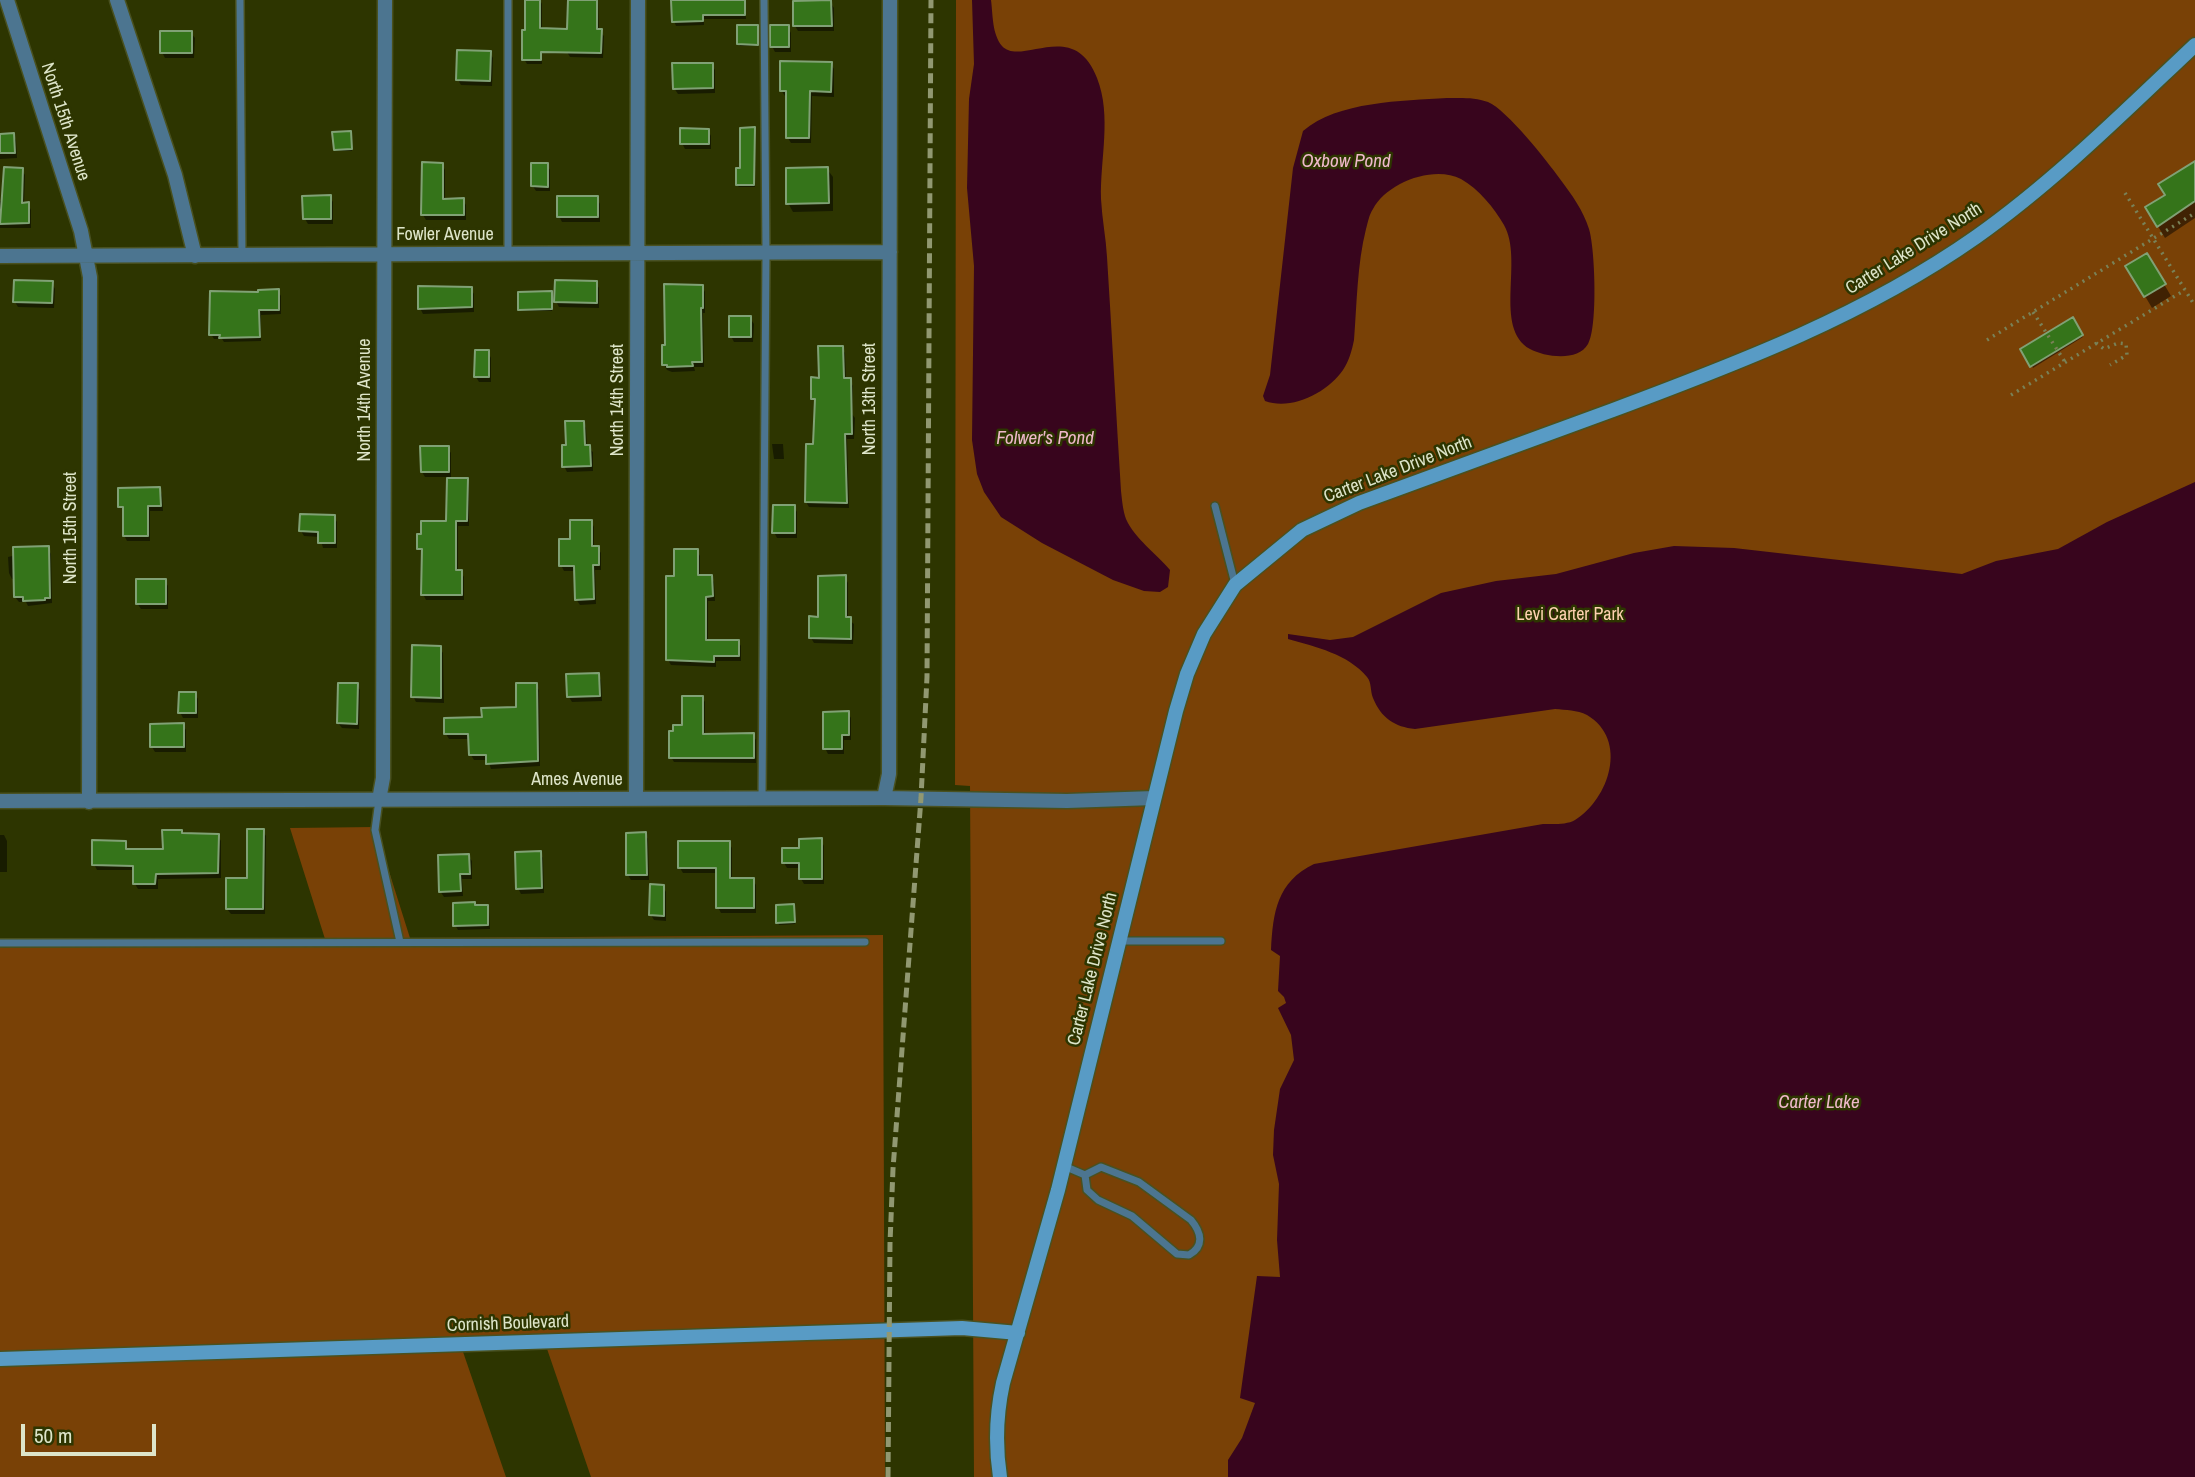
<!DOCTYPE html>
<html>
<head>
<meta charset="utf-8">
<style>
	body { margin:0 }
	#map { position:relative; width:2195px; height:1477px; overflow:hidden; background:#2d3500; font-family:"Archivo Narrow",sans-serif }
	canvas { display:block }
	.scale { position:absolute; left:21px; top:1424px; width:135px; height:32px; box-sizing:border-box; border:4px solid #dee5c9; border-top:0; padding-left:9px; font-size:21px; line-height:24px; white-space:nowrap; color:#dee5c9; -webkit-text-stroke:5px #2d3500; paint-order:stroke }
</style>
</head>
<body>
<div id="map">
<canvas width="2195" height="1477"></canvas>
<div class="scale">50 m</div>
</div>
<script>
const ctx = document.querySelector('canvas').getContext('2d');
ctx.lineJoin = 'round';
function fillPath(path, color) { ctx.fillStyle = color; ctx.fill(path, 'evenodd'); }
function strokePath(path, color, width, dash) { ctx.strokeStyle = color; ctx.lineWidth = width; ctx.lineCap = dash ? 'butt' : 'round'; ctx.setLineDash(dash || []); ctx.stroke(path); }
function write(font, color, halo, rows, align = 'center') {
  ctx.font = font + ' "Archivo Narrow",sans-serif'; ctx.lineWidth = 5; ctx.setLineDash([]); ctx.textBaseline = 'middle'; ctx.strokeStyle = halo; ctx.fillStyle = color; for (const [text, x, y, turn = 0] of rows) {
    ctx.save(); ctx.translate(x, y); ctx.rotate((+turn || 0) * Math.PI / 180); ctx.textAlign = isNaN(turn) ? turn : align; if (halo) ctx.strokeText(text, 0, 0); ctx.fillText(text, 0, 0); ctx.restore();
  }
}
const green = new Path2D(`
	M 956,0 L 2195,0 L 2195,964 L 1888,1477 L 974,1477 L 970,786 L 955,785 Z
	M 375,827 L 410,938 L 883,935 L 885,1477 L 591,1477 L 545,1343 L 461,1346 L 506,1477 L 0,1477 L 0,941 L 325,939 L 290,828 Z`);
const water = new Path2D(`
	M 972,0 L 991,0 C 993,15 992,34 1002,46 C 1021,67 1074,17 1097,78 C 1112,116 1100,159 1101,199 C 1102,219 1106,238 1107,257 C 1112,335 1116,413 1121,491 C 1122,500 1123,511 1126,519 C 1135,539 1156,553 1170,570 L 1168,587 L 1160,592 L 1144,591 L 1113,580 L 1042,543 L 1001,517 L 984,492 L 977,474 L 972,440 L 974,266 L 967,188 L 969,99 L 974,64 Z
	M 1447,98 C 1461,98 1475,97 1488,102 C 1507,110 1547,161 1560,179 C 1572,195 1583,210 1589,229 C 1595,248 1598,327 1588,344 C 1578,362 1545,357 1530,349 C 1493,328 1524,260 1504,225 C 1494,208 1479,189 1461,179 C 1433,165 1387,183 1373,209 C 1369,215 1368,222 1366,229 C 1357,265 1357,303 1354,340 C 1352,350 1349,361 1343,370 C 1328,392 1292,411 1265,401 L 1263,396 L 1270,375 L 1293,168 L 1303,131 C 1338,101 1402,101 1447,98 Z
	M 2195,482 L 2195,1477 L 1228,1477 L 1228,1460 L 1242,1438 L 1255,1403 L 1240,1398 L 1257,1276 L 1280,1277 L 1277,1240 L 1279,1184 L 1273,1155 L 1274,1130 L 1280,1089 L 1294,1060 L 1291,1035 L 1278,1008 L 1286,1003 L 1284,997 L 1278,991 L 1280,956 L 1271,950 C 1273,912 1277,882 1314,864 L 1543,824 C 1552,824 1567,825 1575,820 C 1609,799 1629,740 1587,715 C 1577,710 1566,710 1555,709 L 1415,729 C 1395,727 1381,718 1373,698 C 1370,691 1372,683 1367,677 C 1348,654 1316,647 1288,639 L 1288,634 L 1330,640 L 1353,637 L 1441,593 L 1496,581 L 1556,574 L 1634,553 L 1674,546 L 1734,548 L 1962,574 L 1996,561 L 2058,549 L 2107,522 Z`);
const shadow = new Path2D(`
	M 527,0 L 540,0 L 542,4 L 542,64 L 527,64 L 524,59 Z
	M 569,0 L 598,0 L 599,31 L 604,36 L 603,58 L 570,57 L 567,52 Z
	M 673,0 L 745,0 L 746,19 L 704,19 L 704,25 L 676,26 L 674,21 Z
	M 830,2 L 834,8 L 834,31 L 798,31 L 795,26 Z
	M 757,27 L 758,46 L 740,46 L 739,44 Z
	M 788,27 L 791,33 L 791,52 L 775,52 L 772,46 Z
	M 191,33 L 195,38 L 194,58 L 165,58 L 162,52 Z
	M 490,53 L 493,58 L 492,86 L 461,85 L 458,80 Z
	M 831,64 L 834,69 L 834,97 L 812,96 L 811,143 L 791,143 L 788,138 L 788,96 L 785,96 L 781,90 Z
	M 712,65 L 715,70 L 715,93 L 678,94 L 674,88 Z
	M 754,129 L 755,187 L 739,187 L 737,185 Z
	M 708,130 L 711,136 L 711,149 L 685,149 L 682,143 Z
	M 350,133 L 352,151 L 336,151 L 335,149 Z
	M 0,135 L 13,135 L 16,140 L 17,158 L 0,159 Z
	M 442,164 L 445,170 L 445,200 L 463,200 L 466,205 L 466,220 L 426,220 L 423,215 Z
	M 547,165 L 550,170 L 550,191 L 536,191 L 532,185 Z
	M 2195,166 L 2195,218 L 2165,238 L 2147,208 L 2167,196 Z
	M 827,169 L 833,177 L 833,211 L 793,212 L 788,203 Z
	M 22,170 L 25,175 L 24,204 L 28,204 L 31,210 L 31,228 L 0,228 L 0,201 L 5,201 Z
	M 330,197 L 333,202 L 333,224 L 308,224 L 305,219 Z
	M 597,198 L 600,204 L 600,222 L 562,222 L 559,216 Z
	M 2147,255 L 2171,296 L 2152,308 L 2128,267 Z
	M 52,283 L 55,289 L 54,308 L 18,307 L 15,302 Z
	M 596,283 L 599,288 L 599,308 L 559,307 L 556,301 Z
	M 702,286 L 705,292 L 705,313 L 703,313 L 704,367 L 694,367 L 695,371 L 672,372 L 667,370 L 664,364 L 667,346 Z
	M 471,289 L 474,294 L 474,312 L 423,314 L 420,308 Z
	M 278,291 L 281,296 L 281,314 L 261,315 L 261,341 L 224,342 L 222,339 L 214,339 L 211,334 L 260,293 Z
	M 552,295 L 552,311 L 521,311 L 520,309 Z
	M 750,318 L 754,324 L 753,342 L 734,342 L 731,336 Z
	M 2072,319 L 2083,337 L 2033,368 L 2022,349 Z
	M 842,348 L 845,353 L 846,380 L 850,380 L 853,386 L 852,414 L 855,418 L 854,439 L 847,439 L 849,508 L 809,507 L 806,502 L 815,446 L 816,405 L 813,398 L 820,379 Z
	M 488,352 L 491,358 L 491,382 L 479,382 L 476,377 Z
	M 583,422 L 586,428 L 587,447 L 593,452 L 593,471 L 567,472 L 564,466 L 567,447 Z
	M 772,444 L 783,444 L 784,459 L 774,459 Z
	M 448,448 L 451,453 L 451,480 L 467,480 L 469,485 L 469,526 L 458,526 L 458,572 L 461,572 L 464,577 L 464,600 L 426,600 L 423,594 L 424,553 L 419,548 L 447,523 L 448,477 L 425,477 L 422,472 Z
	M 159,489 L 162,495 L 163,511 L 150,511 L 150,541 L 127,541 L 124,535 L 125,512 L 120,506 Z
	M 794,507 L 797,512 L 797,538 L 777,538 L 774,532 Z
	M 334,517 L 337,522 L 337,548 L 323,548 L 320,537 L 304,536 L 301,531 Z
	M 591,521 L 594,527 L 594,548 L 598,548 L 601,553 L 601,570 L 595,570 L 596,604 L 580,605 L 576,599 L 576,571 L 564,571 L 561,565 L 572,541 Z
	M 48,548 L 51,554 L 52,603 L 28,606 L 26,602 L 19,602 L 15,597 L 15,579 L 12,579 L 9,573 L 8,557 Z
	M 697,551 L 700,556 L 700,577 L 711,577 L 714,582 L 715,601 L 708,601 L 708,641 L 738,641 L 741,646 L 741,661 L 716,661 L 716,667 L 671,665 L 668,660 L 675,577 Z
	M 845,577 L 848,583 L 848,619 L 854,624 L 853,644 L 814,643 L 811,638 Z
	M 165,581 L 168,586 L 168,609 L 141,609 L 137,603 Z
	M 440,648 L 443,653 L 444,703 L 416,702 L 413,696 Z
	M 598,675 L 601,680 L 602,701 L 572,702 L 569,697 Z
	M 357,685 L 360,690 L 359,729 L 342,728 L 338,723 Z
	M 536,685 L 539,690 L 540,766 L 491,769 L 488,760 L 474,760 L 471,755 L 470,739 L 449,739 L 446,734 L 483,718 L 518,709 Z
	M 195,694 L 198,699 L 198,718 L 183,718 L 180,712 Z
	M 702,697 L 705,702 L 705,736 L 753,735 L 756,740 L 756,763 L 674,762 L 671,757 L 684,727 Z
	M 848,713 L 851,718 L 851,740 L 844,740 L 844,754 L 828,754 L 825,748 Z
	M 183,725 L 186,730 L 186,752 L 155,752 L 152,747 Z
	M 263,831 L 266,836 L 265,914 L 231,914 L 227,909 L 248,880 Z
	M 645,834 L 648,839 L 649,880 L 631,880 L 628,875 Z
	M 0,835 L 4,835 L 7,841 L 7,872 L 0,872 Z
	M 183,835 L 218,836 L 221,841 L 221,878 L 158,879 L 158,889 L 138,889 L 135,884 L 135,870 L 97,870 L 94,864 L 125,842 L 128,851 L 164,851 Z
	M 821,840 L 824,846 L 824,884 L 804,884 L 801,879 L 801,868 L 787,868 L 784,863 L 801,849 Z
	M 729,843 L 732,848 L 732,880 L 753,880 L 756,885 L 756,913 L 721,913 L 718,907 L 718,873 L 683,873 L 680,868 Z
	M 540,853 L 543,858 L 544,893 L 521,894 L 518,888 Z
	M 468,856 L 472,861 L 472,879 L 462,879 L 463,896 L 444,897 L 440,891 Z
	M 663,886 L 666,892 L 666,921 L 654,920 L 651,915 Z
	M 793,906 L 795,924 L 779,925 L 778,922 Z
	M 475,907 L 487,907 L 489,912 L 490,929 L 458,930 L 455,925 Z`);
const building = new Path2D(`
	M 525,0 L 540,0 L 540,28 L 567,29 L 568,0 L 597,0 L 597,29 L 602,29 L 601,53 L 541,52 L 541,60 L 522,60 L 522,30 L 525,30 Z
	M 671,0 L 745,0 L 745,15 L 703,15 L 703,21 L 672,22 Z
	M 831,0 L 832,26 L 793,26 L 793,1 Z
	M 737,25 L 758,25 L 758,45 L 737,44 Z
	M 770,25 L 789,25 L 789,47 L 770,47 Z
	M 160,31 L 192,31 L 192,53 L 160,53 Z
	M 457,50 L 491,51 L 490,81 L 456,80 Z
	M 780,61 L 832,62 L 831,92 L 810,91 L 809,138 L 786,138 L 786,91 L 780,91 Z
	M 672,63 L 713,63 L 713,88 L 673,89 Z
	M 755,127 L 754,185 L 736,185 L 736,168 L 740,168 L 740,128 Z
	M 680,128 L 709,129 L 709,144 L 680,144 Z
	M 351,131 L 352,149 L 334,150 L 332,132 Z
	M 14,133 L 15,153 L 0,153 L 0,134 Z
	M 2195,161 L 2195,201 L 2157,227 L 2145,207 L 2165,195 L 2158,184 Z
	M 422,162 L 443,163 L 443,199 L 464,198 L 464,215 L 421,215 Z
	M 531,163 L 548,163 L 548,187 L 531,186 Z
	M 4,167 L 23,168 L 22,203 L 29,202 L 29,223 L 0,224 Z
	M 828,167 L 829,203 L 786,204 L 786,168 Z
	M 331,195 L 331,219 L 303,219 L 302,196 Z
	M 557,196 L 598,196 L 598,217 L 557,217 Z
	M 2147,253 L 2166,284 L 2144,297 L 2125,266 Z
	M 14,280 L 53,281 L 52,303 L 13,302 Z
	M 555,280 L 597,281 L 597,303 L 554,302 Z
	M 664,284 L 703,285 L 703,308 L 701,308 L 702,362 L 692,362 L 693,366 L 667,367 L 667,365 L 662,365 L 662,345 L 665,345 Z
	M 418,286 L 472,287 L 472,307 L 418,309 Z
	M 279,289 L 279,310 L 259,310 L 260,337 L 219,338 L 220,335 L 209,335 L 210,291 L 258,292 L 258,290 Z
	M 552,291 L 552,309 L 518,310 L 518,292 Z
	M 729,316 L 751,316 L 751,337 L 729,337 Z
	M 2073,317 L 2083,335 L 2030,367 L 2020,349 Z
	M 818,346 L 843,346 L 844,378 L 851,378 L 852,434 L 845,434 L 847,503 L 805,502 L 806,444 L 813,444 L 815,399 L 811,399 L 811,377 L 819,378 Z
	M 475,350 L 489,350 L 489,377 L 474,377 Z
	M 565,421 L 584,421 L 585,445 L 590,445 L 591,466 L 562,467 L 562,445 L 566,445 Z
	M 420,446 L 449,446 L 449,472 L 421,472 Z
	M 447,478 L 468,478 L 467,521 L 456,521 L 456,570 L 462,570 L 462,595 L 421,595 L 422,549 L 417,549 L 417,534 L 421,534 L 421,521 L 446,521 Z
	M 160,487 L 161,506 L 148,506 L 148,536 L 123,536 L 123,507 L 118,507 L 118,488 Z
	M 773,505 L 795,505 L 795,533 L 772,533 Z
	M 300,514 L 335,515 L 335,543 L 318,543 L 318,532 L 299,531 Z
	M 570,520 L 592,520 L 592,546 L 599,546 L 599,565 L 593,565 L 594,599 L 575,600 L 574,566 L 559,566 L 559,539 L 570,539 Z
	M 49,546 L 50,598 L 45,598 L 45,600 L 23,601 L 23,597 L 14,597 L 13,547 Z
	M 674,549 L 698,549 L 698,575 L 712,575 L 713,596 L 706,597 L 706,640 L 739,640 L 739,656 L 714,656 L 714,662 L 666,660 L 666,576 L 674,576 Z
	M 846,575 L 846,617 L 851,617 L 851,639 L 809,638 L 809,616 L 818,617 L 818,576 Z
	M 136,579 L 166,579 L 166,604 L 136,604 Z
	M 412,645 L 441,646 L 441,698 L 411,697 Z
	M 599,673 L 600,696 L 567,697 L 566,674 Z
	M 338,683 L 358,683 L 357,724 L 337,723 Z
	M 516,683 L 537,683 L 538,761 L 486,764 L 486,755 L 469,755 L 468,734 L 444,734 L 444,718 L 482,717 L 481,708 L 516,707 Z
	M 179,692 L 196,692 L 196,713 L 178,713 Z
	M 682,696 L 703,696 L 703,734 L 754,733 L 754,758 L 669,758 L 669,731 L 673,731 L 673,725 L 682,725 Z
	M 849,711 L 849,735 L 842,735 L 842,749 L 823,749 L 823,712 Z
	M 184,723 L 184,747 L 150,747 L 150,724 Z
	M 247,829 L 264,829 L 263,909 L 226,909 L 226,878 L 247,878 Z
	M 162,830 L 182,830 L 182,833 L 219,834 L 218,873 L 156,874 L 155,884 L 133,884 L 133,866 L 92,865 L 92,840 L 126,841 L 126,849 L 163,849 Z
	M 646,832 L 647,875 L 626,875 L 626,833 Z
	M 822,838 L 822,879 L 799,879 L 799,863 L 782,863 L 782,848 L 799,848 L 799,839 Z
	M 678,841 L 730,841 L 730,878 L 754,878 L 754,908 L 716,908 L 716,868 L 678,868 Z
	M 541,851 L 542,888 L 516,889 L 515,852 Z
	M 469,854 L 470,874 L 460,874 L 461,891 L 439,892 L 438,855 Z
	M 650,884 L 664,885 L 664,916 L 649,915 Z
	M 475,902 L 475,905 L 488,905 L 488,925 L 453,926 L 453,903 Z
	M 794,904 L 795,922 L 776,923 L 776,905 Z`);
const path = new Path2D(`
	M 2125,193 L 2195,306
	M 2033,312 L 2065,362
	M 1987,340 L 2195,213
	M 2096,343 L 2104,349 L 2118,343 L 2126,344 L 2127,355 L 2110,365
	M 2011,395 L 2185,290`);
const lane = new Path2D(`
	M 240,0 L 242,255
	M 508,254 L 508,0
	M 1215,506 L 1235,584
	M 762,799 L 766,253 L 764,0
	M 379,800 L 375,830 L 400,942
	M 1120,941 L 1221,941
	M 0,943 L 865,942
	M 1064,1166 L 1085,1175 L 1087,1190 L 1098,1200 L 1132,1216 L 1177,1254 L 1189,1255 C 1205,1246 1201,1232 1191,1220 L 1139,1182 L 1101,1167 L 1085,1175`);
const street = new Path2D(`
	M 7,0 L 81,231 L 90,277 L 89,802
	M 117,0 L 175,175 L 195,256
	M 0,256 L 890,252
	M 884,798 L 889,774 L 890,0
	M 636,799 L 638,0
	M 379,800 L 383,778 L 385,0
	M 0,801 L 884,798 L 1067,801 L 1154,798`);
const secondary = new Path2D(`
	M 0,1359 L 962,1328 L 1018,1333
	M 1000,1477 C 995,1444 996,1415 1003,1383 L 1058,1190 L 1176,711 L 1187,674 L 1204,634 L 1235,585 L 1302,530 L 1359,503 C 1443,472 1528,441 1613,410 C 1739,363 1865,315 1976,237 C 2055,181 2124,112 2195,45`);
const rail = new Path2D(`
	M 888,1477 L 890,1243 L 893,1169 L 921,798 L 927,677 L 931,0`);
const streetNames = [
	["North 15th Avenue",65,122,72],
	["Fowler Avenue",445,235],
	["Carter Lake Drive North",1914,249,-32],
	["North 13th Street",870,399,-90],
	["North 14th Avenue",365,400,-90],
	["North 14th Street",618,400,-90],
	["Carter Lake Drive North",1398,470,-21],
	["North 15th Street",71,528,-90],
	["Ames Avenue",577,780],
	["Carter Lake Drive North",1093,969,-76],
	["Cornish Boulevard",508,1324,-2]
];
const parkNames = [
	["Levi Carter Park",1570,615]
];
const waterNames = [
	["Oxbow Pond",1346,162],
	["Folwer's Pond",1045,439],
	["Carter Lake",1819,1103]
];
fillPath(green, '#794106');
fillPath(water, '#38051d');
fillPath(shadow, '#0007');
fillPath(building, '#35741a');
strokePath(building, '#80a175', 2);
strokePath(lane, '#495120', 10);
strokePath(street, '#495120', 17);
strokePath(secondary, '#495120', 17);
strokePath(path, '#798157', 3.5, [2, 5]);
strokePath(lane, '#4c7590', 7);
strokePath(street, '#4c7590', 14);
strokePath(secondary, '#589bc5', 14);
strokePath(rail, '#919871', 5, [10, 5]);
write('18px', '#dee5c9', '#2d3500', streetNames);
write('18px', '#ffd2b1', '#2d3500', parkNames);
write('italic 19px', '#efb8ca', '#2d3500', waterNames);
</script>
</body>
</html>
